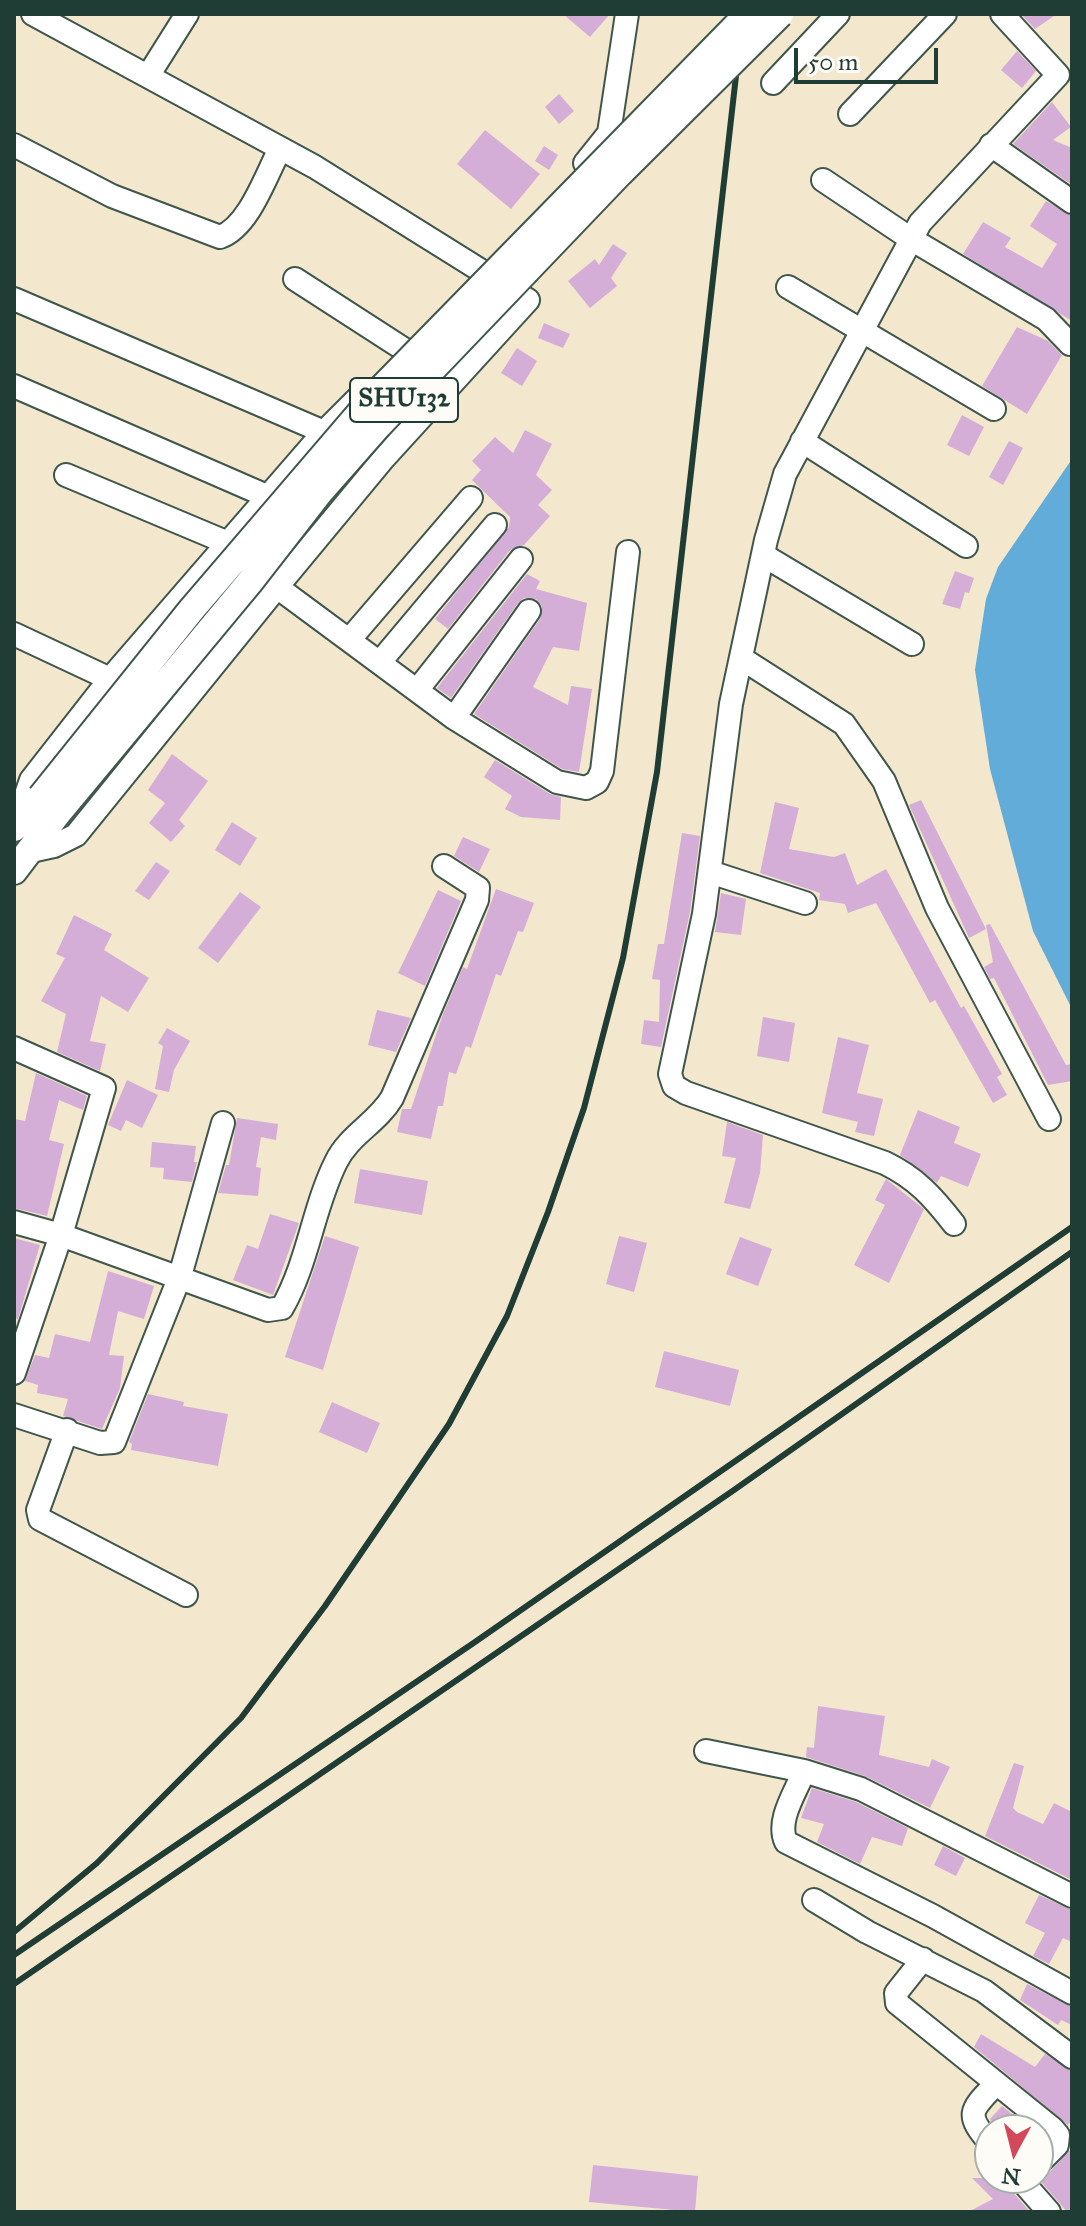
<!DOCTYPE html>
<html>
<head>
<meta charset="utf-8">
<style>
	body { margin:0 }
	#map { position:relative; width:1086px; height:2226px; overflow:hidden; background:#f3e7ce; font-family:"IM FELL Great Primer",serif }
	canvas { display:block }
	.frame { position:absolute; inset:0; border:16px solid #1f3d34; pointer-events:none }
	.north { position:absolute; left:974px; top:2114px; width:80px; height:80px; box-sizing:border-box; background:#fdfcf7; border:2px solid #a4b0a9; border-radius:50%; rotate:187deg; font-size:22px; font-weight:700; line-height:32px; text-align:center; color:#1f3d34 }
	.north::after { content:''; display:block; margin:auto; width:28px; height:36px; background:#d1495b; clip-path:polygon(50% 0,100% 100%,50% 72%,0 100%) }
	.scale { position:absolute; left:794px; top:48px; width:144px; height:36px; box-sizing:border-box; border:4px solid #1f3d34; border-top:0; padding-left:10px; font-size:24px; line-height:28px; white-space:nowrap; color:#1f3d34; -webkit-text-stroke:6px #fdfcf7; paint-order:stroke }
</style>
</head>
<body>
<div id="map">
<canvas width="1086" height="2226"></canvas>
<div class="frame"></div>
<div class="north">N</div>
<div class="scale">50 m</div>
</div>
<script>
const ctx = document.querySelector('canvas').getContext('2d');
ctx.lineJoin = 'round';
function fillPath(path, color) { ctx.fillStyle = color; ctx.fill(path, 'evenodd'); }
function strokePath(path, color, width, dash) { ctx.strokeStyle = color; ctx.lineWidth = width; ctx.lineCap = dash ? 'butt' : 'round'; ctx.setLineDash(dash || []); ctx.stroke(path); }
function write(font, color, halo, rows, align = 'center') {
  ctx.font = font + ' "IM FELL Great Primer",serif'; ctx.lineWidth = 8; ctx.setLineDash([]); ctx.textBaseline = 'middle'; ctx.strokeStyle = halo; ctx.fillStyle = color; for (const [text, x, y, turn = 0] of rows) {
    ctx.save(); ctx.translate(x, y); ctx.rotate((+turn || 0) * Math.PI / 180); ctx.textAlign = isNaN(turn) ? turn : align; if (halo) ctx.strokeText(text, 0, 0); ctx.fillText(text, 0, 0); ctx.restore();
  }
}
const water = new Path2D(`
	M 1072,459 L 1072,1009 L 1033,931 L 990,769 L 975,670 L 986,599 L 998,567 Z`);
const building = new Path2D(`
	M 563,14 L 610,14 L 590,37 Z
	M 1021,14 L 1057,14 L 1035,29 Z
	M 1017,51 L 1036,71 L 1022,88 L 1001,70 Z
	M 559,94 L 574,111 L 559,124 L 545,107 Z
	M 1052,102 L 1071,127 L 1053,140 L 1072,148 L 1072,185 L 1013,144 Z
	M 485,130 L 540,174 L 511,209 L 457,164 Z
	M 544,146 L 558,155 L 549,170 L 535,161 Z
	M 1046,201 L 1072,216 L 1072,321 L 963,254 L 983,222 L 1011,238 L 1005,247 L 1042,268 L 1057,244 L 1030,226 Z
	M 613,244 L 627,253 L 611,278 L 617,286 L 590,308 L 568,281 L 595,259 L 599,265 Z
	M 544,323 L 570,334 L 563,348 L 538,338 Z
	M 1017,327 L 1048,341 L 1062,355 L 1027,414 L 982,386 Z
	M 517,348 L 537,361 L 522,386 L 501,373 Z
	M 962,415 L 984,427 L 969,456 L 947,445 Z
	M 525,430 L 552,444 L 536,475 L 552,490 L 538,505 L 550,516 L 524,545 L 510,550 L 448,629 L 435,619 L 509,527 L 510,517 L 472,480 L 481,470 L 472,461 L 495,437 L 513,453 Z
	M 1009,441 L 1023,448 L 1003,485 L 989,477 Z
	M 955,571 L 974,578 L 969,593 L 965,592 L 960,609 L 942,604 Z
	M 527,574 L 540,581 L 536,589 L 587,603 L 579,651 L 553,647 L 533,687 L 568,705 L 571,686 L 592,689 L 579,772 L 562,769 L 474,714 L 540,619 L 542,606 L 536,599 L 524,598 L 518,603 L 451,698 L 437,688 Z
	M 172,754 L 208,781 L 179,820 L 185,826 L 171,842 L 149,823 L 165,803 L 148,790 Z
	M 495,760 L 550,794 L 561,797 L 560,820 L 521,817 L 505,809 L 512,796 L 484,777 Z
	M 921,800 L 986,929 L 969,938 L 909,805 Z
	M 775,802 L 799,808 L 789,849 L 834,857 L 845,853 L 857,885 L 886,869 L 961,1008 L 964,1006 L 1002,1074 L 997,1077 L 1007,1095 L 993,1103 L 935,1000 L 930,1003 L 876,903 L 848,913 L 845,904 L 819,900 L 820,893 L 760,873 Z
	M 232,822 L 257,838 L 240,866 L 215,850 Z
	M 682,833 L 700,836 L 690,912 L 661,1047 L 641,1044 L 644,1020 L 659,1022 L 660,980 L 652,979 L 658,944 L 664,944 Z
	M 463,837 L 490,849 L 479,872 L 454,856 Z
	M 156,862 L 170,871 L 149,900 L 135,891 Z
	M 496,889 L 534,903 L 523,932 L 518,931 L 501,976 L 496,974 L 471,1048 L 466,1046 L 456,1074 L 449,1072 L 443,1106 L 438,1106 L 431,1139 L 397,1132 L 402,1109 L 411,1109 L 443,1014 L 463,967 L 467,969 Z
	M 438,890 L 461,901 L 425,986 L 398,973 Z
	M 240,892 L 261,907 L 218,963 L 198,948 Z
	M 721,893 L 746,899 L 741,935 L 715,932 Z
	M 74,915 L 112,934 L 104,950 L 149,978 L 128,1012 L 101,996 L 90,1041 L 106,1044 L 100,1071 L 57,1052 L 66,1014 L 41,1001 L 65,958 L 56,954 Z
	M 990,924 L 1066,1065 L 1072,1064 L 1072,1081 L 1048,1085 L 994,978 L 990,979 L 984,967 L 993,962 L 986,925 Z
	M 377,1010 L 411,1018 L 396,1052 L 368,1045 Z
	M 763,1017 L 795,1023 L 789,1062 L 757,1056 Z
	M 167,1028 L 190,1041 L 174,1070 L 169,1092 L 155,1089 L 163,1046 L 158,1043 Z
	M 838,1037 L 869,1045 L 857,1093 L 883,1099 L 874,1136 L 855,1132 L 858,1122 L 822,1113 Z
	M 36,1073 L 87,1096 L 83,1110 L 59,1100 L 49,1140 L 64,1144 L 47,1216 L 14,1208 L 14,1119 L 25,1121 Z
	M 127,1080 L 158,1095 L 142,1128 L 126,1120 L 121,1131 L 108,1125 Z
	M 918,1110 L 960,1127 L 954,1143 L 981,1154 L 968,1187 L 941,1176 L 937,1183 L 900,1155 Z
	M 237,1118 L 278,1124 L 276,1140 L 261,1137 L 256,1167 L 261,1168 L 258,1196 L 218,1193 L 226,1165 L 229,1165 Z
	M 727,1122 L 763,1135 L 760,1173 L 750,1209 L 724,1203 L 736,1158 L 722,1156 Z
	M 152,1142 L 196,1146 L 194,1162 L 197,1162 L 192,1182 L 163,1179 L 164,1168 L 150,1167 Z
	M 360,1169 L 428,1181 L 422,1215 L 354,1203 Z
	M 886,1179 L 924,1209 L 889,1283 L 854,1265 L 885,1205 L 875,1200 Z
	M 270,1214 L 299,1223 L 273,1295 L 233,1280 L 247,1245 L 258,1249 Z
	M 325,1236 L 359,1247 L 323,1370 L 285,1357 Z
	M 619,1236 L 647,1243 L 634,1292 L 606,1284 Z
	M 740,1237 L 772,1249 L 758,1286 L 726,1274 Z
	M 14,1238 L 40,1245 L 18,1319 L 14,1318 Z
	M 108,1271 L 154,1286 L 144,1319 L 118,1311 L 109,1355 L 124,1356 L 120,1388 L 102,1429 L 63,1416 L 68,1399 L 37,1393 L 38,1385 L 25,1381 L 35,1355 L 49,1358 L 55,1334 L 90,1342 Z
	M 664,1351 L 739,1370 L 730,1406 L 655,1387 Z
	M 148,1394 L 184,1402 L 183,1406 L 228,1414 L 218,1466 L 131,1450 L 132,1444 L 129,1442 Z
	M 332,1402 L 380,1423 L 367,1453 L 319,1432 Z
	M 818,1706 L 885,1716 L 879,1755 L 929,1767 L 932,1759 L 950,1767 L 930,1808 L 865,1776 L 806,1757 L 807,1747 L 814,1748 Z
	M 1014,1763 L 1024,1766 L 1013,1808 L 1017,1812 L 1043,1824 L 1054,1803 L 1072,1812 L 1072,1880 L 985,1836 Z
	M 812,1788 L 856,1802 L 908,1828 L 902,1846 L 872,1837 L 860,1864 L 817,1842 L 824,1824 L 801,1818 Z
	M 943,1846 L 965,1858 L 956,1876 L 934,1865 Z
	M 1039,1895 L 1072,1910 L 1072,1942 L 1063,1938 L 1049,1964 L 1033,1956 L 1045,1933 L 1025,1923 Z
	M 1027,1984 L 1072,2007 L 1072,2025 L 1061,2020 L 1058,2025 L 1020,2000 Z
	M 981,2034 L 1035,2067 L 1045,2054 L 1072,2071 L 1072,2120 L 1068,2125 L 974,2047 Z
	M 1002,2106 L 1032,2130 L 997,2130 L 990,2119 Z
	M 1069,2150 L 1072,2154 L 1072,2212 L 1067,2212 L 1038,2178 L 1048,2174 Z
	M 593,2165 L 698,2176 L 695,2212 L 589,2202 Z
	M 972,2178 L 1007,2178 L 1010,2189 L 1030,2212 L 968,2212 L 993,2199 Z`);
const minor = new Path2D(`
	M 33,14 L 315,167 L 528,300 L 384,458 L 277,587
	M 148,76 L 187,14
	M 773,83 L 838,14
	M 850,114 L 945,14
	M 14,145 L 112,196 L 220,237 C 249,227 266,175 280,149
	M 991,145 L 1072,202
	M 585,163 L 609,133 L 627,14
	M 823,180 L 911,239 L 1046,319 L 1070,344
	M 295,279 L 405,350
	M 788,287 L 994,409
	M 14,299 L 324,432
	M 14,386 L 269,497
	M 802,441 L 966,546
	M 66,475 L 228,543
	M 763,555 L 912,644
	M 14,634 L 110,679
	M 350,639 L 471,498
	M 741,658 L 844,724 L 884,781 L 937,908 L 1049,1119
	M 380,662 L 495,525
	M 418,689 L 521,559
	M 454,718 L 529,611
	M 16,823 L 31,780 L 110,679 L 324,432 L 361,395
	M 31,851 L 54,846 L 76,835 L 277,587 L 454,718 L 557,782 L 586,788 L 597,782 L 602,771 L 628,552
	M 710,872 L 805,903
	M 14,1048 L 104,1088 L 61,1235 L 14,1373
	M 14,1222 L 61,1235 L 268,1310 L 282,1308 C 308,1263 313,1208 336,1162 C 349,1135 377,1123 392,1098 L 477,900 L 478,888 L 444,866
	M 954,1224 C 933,1197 916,1178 885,1163 L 686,1093 L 674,1086 L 670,1074 L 704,914 L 731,704 L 766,540 L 785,474 L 920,223 L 1058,75 L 1002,14
	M 14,1415 L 100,1443 L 114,1442 L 180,1276 L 223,1123
	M 67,1430 L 38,1510 L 40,1519 L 186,1595
	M 706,1751 L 804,1771
	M 1072,1896 L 861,1789 L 804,1771 C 796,1792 776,1820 786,1842 L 933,1916 L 1072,1993
	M 814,1900 L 867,1932 L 984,1991 L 1072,2057
	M 923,1959 L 896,1993 L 897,2003 L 1052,2128 L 1058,2135 L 1057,2145 L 1038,2164
	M 990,2143 C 966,2115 969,2111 995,2085
	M 1023,2178 L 1021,2180 L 1049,2212`);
const major = new Path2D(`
	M 14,828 L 41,797
	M 14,871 L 58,813`);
const rail = new Path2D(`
	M 14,1932 L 97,1863 L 241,1718 L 325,1606 L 449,1424 L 507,1316 L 548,1212 L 584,1108 L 623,958 L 657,772 L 743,14
	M 14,1955 L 475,1642 L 1072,1227
	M 14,1984 L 734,1490 L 1072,1252`);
const majorBridge = new Path2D(`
	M 41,797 L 192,609 L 378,392 L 748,14
	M 58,813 L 249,583 L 319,493 L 378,426 L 620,173 L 780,14`);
const shields = [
	[404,400,108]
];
const shieldNames = [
	["SHU132",404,400]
];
fillPath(water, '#61acd9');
fillPath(building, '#d5aed7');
strokePath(minor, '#3f564b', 26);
strokePath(major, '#3f564b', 30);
strokePath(minor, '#fff', 22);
strokePath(major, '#fff', 26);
strokePath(rail, '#1f3d34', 6);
strokePath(majorBridge, '#3f564b', 30, []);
strokePath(majorBridge, '#fff', 26);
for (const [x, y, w] of shields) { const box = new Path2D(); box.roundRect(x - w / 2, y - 22, w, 44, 6); ctx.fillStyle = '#fdfcf7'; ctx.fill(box); strokePath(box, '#1f3d34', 2); }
write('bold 26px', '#1f3d34', null, shieldNames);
</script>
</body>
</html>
